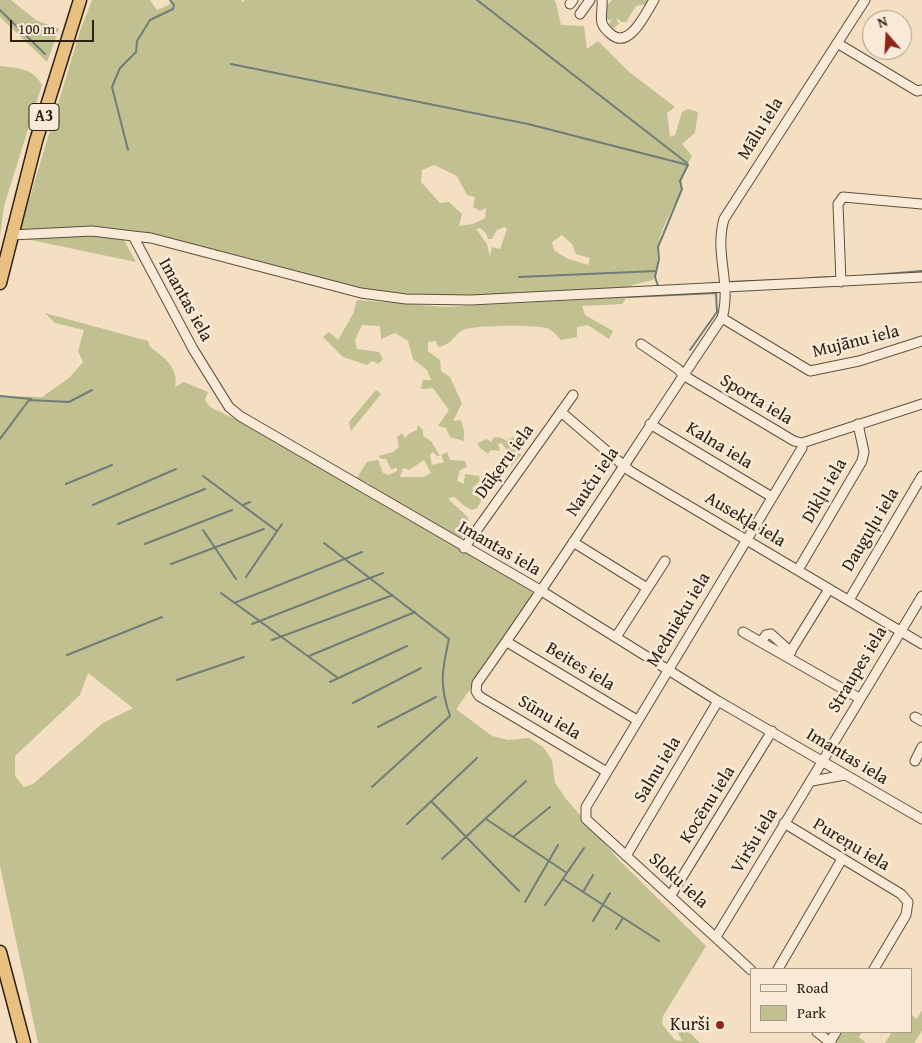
<!DOCTYPE html>
<html>
<head>
<meta charset="utf-8">
<style>
	body { margin:0 }
	#map { position:relative; width:922px; height:1043px; overflow:hidden; background:#f4dfc2; font-family:"Gentium Book Plus",serif }
	canvas { display:block }
	.legend { position:absolute; left:750px; top:968px; width:162px; height:65px; box-sizing:border-box; background:#f8ead7; border:1px solid #a69a88; margin:0; padding:6px 9px; list-style:none; font-size:15px; color:#2c2112 }
	.legend li { display:flex; align-items:center; gap:10px; height:25px }
	.legend b { width:25px; border:1px solid #a69a88 }
	.north { position:absolute; left:862px; top:10px; width:50px; height:50px; box-sizing:border-box; background:#f8ead7; border:1px solid #a69a88; border-radius:50%; rotate:341deg; font-size:14px; font-weight:700; line-height:20px; text-align:center; color:#2c2112 }
	.north::after { content:''; display:block; margin:auto; width:18px; height:22px; background:#8f2418; clip-path:polygon(50% 0,100% 100%,50% 72%,0 100%) }
	.scale { position:absolute; left:10px; top:20px; width:84px; height:22px; box-sizing:border-box; border:2px solid #2c2112; border-top:0; padding-left:6px; font-size:15px; line-height:18px; white-space:nowrap; color:#2c2112; -webkit-text-stroke:4px #f8ead7; paint-order:stroke }
</style>
</head>
<body>
<div id="map">
<canvas width="922" height="1043"></canvas>
<ul class="legend">
<li><b style="height:6px;background:#f8ead7"></b>Road</li>
<li><b style="height:14px;background:#c0c090"></b>Park</li>
</ul>
<div class="north">N</div>
<div class="scale">100 m</div>
</div>
<script>
const ctx = document.querySelector('canvas').getContext('2d');
ctx.lineJoin = 'round';
function fillPath(path, color) { ctx.fillStyle = color; ctx.fill(path, 'evenodd'); }
function strokePath(path, color, width, dash) { ctx.strokeStyle = color; ctx.lineWidth = width; ctx.lineCap = dash ? 'butt' : 'round'; ctx.setLineDash(dash || []); ctx.stroke(path); }
function write(font, color, halo, rows, align = 'center') {
  ctx.font = font + ' "Gentium Book Plus",serif'; ctx.lineWidth = 5; ctx.setLineDash([]); ctx.textBaseline = 'middle'; ctx.strokeStyle = halo; ctx.fillStyle = color; for (const [text, x, y, turn = 0] of rows) {
    ctx.save(); ctx.translate(x, y); ctx.rotate((+turn || 0) * Math.PI / 180); ctx.textAlign = isNaN(turn) ? turn : align; if (halo) ctx.strokeText(text, 0, 0); ctx.fillText(text, 0, 0); ctx.restore();
  }
}
const green = new Path2D(`
	M 0,0 L 11,0 L 36,20 L 59,29 L 47,62 L 0,17 Z
	M 92,0 L 150,0 L 157,10 L 169,5 L 171,0 L 241,0 L 243,2 L 245,0 L 554,0 L 556,3 L 561,25 L 584,26 L 587,49 L 598,41 L 628,71 L 675,107 L 667,113 L 670,137 L 675,135 L 682,112 L 688,109 L 698,112 L 695,133 L 682,144 L 692,156 C 687,168 679,177 682,189 C 674,207 662,225 658,245 C 656,257 660,269 653,280 L 632,285 L 630,289 L 447,297 L 360,291 L 104,229 L 20,230 L 80,31 ZM 434,165 L 457,176 L 467,195 L 475,197 L 473,207 L 480,211 L 486,208 L 485,218 L 473,224 L 459,226 L 462,214 L 449,202 L 440,203 L 421,182 L 422,170 ZM 504,227 L 507,229 L 500,249 L 492,247 L 490,257 L 487,244 L 476,229 L 480,228 L 486,233 L 488,239 L 492,239 L 497,230 ZM 562,235 L 572,244 L 576,254 L 590,258 L 588,265 L 566,258 L 554,250 L 552,242 Z
	M 612,0 L 647,0 L 647,4 L 636,6 L 626,22 L 622,22 L 616,18 L 619,24 L 611,30 L 609,24 L 612,20 L 605,20 L 605,8 Z
	M 0,66 C 18,68 33,68 42,85 L 4,206 L 0,236 Z
	M 101,235 L 123,238 L 136,262 L 21,238 Z
	M 627,297 L 622,304 L 582,306 L 585,315 L 613,331 L 609,339 L 588,325 L 577,327 L 577,337 L 561,340 C 557,336 553,331 549,329 C 541,324 472,325 463,330 C 452,337 453,344 438,347 L 436,341 L 428,342 L 428,351 L 440,360 L 441,371 L 450,377 L 462,403 L 453,421 L 461,420 L 464,431 L 464,441 L 450,437 L 446,428 L 438,426 L 449,410 L 433,388 L 421,389 L 423,380 L 431,380 L 427,370 L 413,359 L 408,341 L 395,333 L 381,339 L 380,326 L 362,325 L 355,340 L 357,349 L 379,352 L 383,359 L 378,364 L 372,361 L 367,365 L 343,357 L 323,337 L 329,332 L 338,340 L 353,314 L 357,300 L 446,307 Z
	M 45,313 L 148,341 L 150,347 C 164,357 179,368 175,387 L 184,382 L 208,392 L 205,400 L 210,407 L 237,420 L 239,418 L 529,588 L 534,595 L 505,641 L 456,709 L 492,736 L 508,740 L 529,738 L 543,747 L 552,760 L 555,783 L 567,800 L 620,861 L 706,946 L 663,1016 L 662,1024 L 675,1040 L 682,1041 L 672,1020 L 685,1028 L 700,1043 L 38,1043 L 0,866 L 0,396 L 42,397 L 69,378 L 83,362 L 78,351 L 84,330 L 55,323 ZM 88,673 L 133,708 L 103,723 L 33,784 L 24,787 L 15,776 L 15,756 L 80,695 Z
	M 376,390 L 381,394 L 351,431 L 349,422 Z
	M 418,425 L 423,430 L 423,436 L 431,441 L 440,456 L 437,456 L 433,452 L 430,455 L 432,465 L 444,462 L 441,455 L 447,452 L 450,460 L 465,461 L 467,467 L 460,470 L 457,481 L 464,484 L 465,474 L 479,476 L 480,481 L 472,488 L 483,498 L 477,508 L 472,510 L 463,505 L 455,497 L 448,498 C 454,506 465,512 469,520 L 466,523 L 472,526 L 468,533 L 461,538 L 462,544 L 387,500 L 389,496 L 373,493 L 368,482 L 361,485 L 356,479 L 367,462 L 378,460 L 383,473 L 389,475 L 397,471 L 397,468 L 391,469 L 386,459 L 381,459 L 379,456 L 393,452 L 399,447 L 397,437 L 402,433 L 405,438 L 410,433 L 417,430 ZM 424,460 L 431,473 L 424,477 L 400,477 L 403,468 L 409,470 Z
	M 494,437 L 502,438 L 506,441 L 513,437 L 521,455 L 500,479 L 498,478 L 496,467 L 505,456 L 506,449 L 502,443 L 498,444 L 500,451 L 491,450 L 488,454 L 480,448 L 477,443 L 487,439 L 491,442 Z
	M 922,1010 L 922,1031 L 914,1043 L 885,1043 L 892,1032 L 911,1032 L 911,1015 L 917,1019 Z
	M 839,1032 L 862,1032 L 859,1037 L 866,1043 L 838,1043 L 836,1041 Z`);
const stream = new Path2D(`
	M 477,0 L 687,163
	M 0,10 L 45,54
	M 231,64 L 528,124 L 688,165
	M 128,150 L 112,87 L 120,68 L 136,52 L 137,41 L 150,20 L 173,9 L 174,5 L 170,0
	M 861,276 L 922,271
	M 519,277 L 656,271
	M 810,278 L 835,277
	M 728,282 L 806,279
	M 712,283 L 720,283
	M 658,286 L 655,277 L 659,259 L 658,247 L 682,189 L 680,181 L 688,165
	M 627,297 L 716,293 L 717,312 L 690,350
	M 0,396 L 31,399
	M 0,439 L 29,400 L 69,402 L 92,390
	M 203,476 L 277,531
	M 66,484 L 112,465
	M 93,505 L 176,469
	M 243,505 L 250,502
	M 118,524 L 205,489
	M 203,530 L 236,579
	M 324,543 L 449,639 C 442,670 439,685 450,716 L 372,787
	M 145,544 L 232,510
	M 171,564 L 264,529
	M 246,577 L 282,524
	M 221,593 L 338,678
	M 234,603 L 362,552
	M 252,624 L 383,573
	M 272,640 L 393,595
	M 67,655 L 162,617
	M 309,656 L 415,612
	M 177,680 L 244,657
	M 330,682 L 407,646
	M 353,703 L 421,668
	M 378,727 L 436,697
	M 431,801 L 519,891
	M 486,819 L 567,873
	M 407,824 L 477,758
	M 513,837 L 550,807
	M 442,859 L 526,781
	M 563,879 L 659,941
	M 583,892 L 593,875
	M 525,902 L 558,845
	M 545,905 L 584,848
	M 593,921 L 610,893
	M 616,929 L 623,918`);
const minor = new Path2D(`
	M 602,0 C 603,8 600,16 602,23 C 604,29 608,32 612,35 C 630,49 646,12 654,0
	M 570,4 L 573,0
	M 580,14 L 590,0
	M 837,43 L 917,91 L 922,90
	M 11,235 L 92,231 L 133,236 L 151,238 L 361,293 L 406,299 L 471,300 L 922,277
	M 133,236 L 193,349 L 229,407 L 240,416 L 540,590 L 718,701 L 922,819
	M 841,282 L 838,204 L 843,197 L 922,204
	M 722,318 L 810,371 L 859,361 L 922,341
	M 641,344 L 678,369 L 683,375 L 794,441 L 802,443 L 922,404
	M 561,412 L 630,471 L 922,644
	M 650,424 L 772,497
	M 573,542 L 647,588
	M 464,548 L 573,395
	M 798,570 L 862,461 L 864,452 L 858,424
	M 849,600 L 922,476
	M 743,632 L 859,698
	M 616,637 L 665,561
	M 507,642 L 637,720
	M 761,642 L 766,635 L 771,634 L 791,652
	M 787,657 L 829,589
	M 915,717 L 922,721
	M 915,761 L 922,747
	M 607,772 L 479,696 L 476,691 L 477,683 C 562,564 640,439 722,318 C 732,284 714,254 724,219 L 865,0
	M 812,781 L 845,775
	M 784,823 L 901,894 L 908,902 L 906,915 L 874,969
	M 626,856 L 718,701
	M 671,895 L 772,731
	M 716,937 C 785,823 854,710 922,596
	M 778,969 L 842,859
	M 751,970 L 586,819 L 586,807 L 802,448 L 802,443
	M 817,1032 L 831,1043
	M 830,1042 L 836,1032`);
const highway = new Path2D(`
	M 0,283 L 36,141 L 80,0
	M 0,952 L 24,1043`);
const markers = [
	[720,1025,5,"#8f2418"]
];
const shields = [
	[44,117,30]
];
const shieldNames = [
	["A3",44,117]
];
const streetNames = [
	["Mālu iela",761,129,-58],
	["Imantas iela",185,300,61],
	["Mujānu iela",856,342,-14],
	["Sporta iela",756,400,31],
	["Kalna iela",719,446,31],
	["Dūķeru iela",505,462,-54],
	["Nauču iela",593,482,-56],
	["Dikļu iela",825,491,-60],
	["Ausekļa iela",745,520,31],
	["Dauguļu iela",871,530,-59],
	["Imantas iela",499,549,30],
	["Mednieku iela",679,620,-59],
	["Beites iela",580,667,31],
	["Straupes iela",858,670,-59],
	["Sūnu iela",549,718,31],
	["Imantas iela",847,757,31],
	["Salnu iela",658,770,-59],
	["Kocēnu iela",708,805,-58],
	["Viršu iela",755,841,-59],
	["Pureņu iela",851,845,31],
	["Sloku iela",678,881,42]
];
const poiNames = [
	["Kurši",710,1025]
];
fillPath(green, '#c0c090');
strokePath(stream, '#707d77', 2);
strokePath(minor, '#5e503e', 11);
strokePath(highway, '#2c2112', 15);
strokePath(minor, '#f8ead7', 9);
strokePath(highway, '#eac081', 12);
for (const [x, y, r, color] of markers) { const dot = new Path2D(); dot.arc(x, y, r, 0, 2 * Math.PI); ctx.fillStyle = color; ctx.fill(dot); strokePath(dot, '#f8ead7', 2); }
for (const [x, y, w] of shields) { const box = new Path2D(); box.roundRect(x - w / 2, y - 13.5, w, 27, 4); ctx.fillStyle = '#f8ead7'; ctx.fill(box); strokePath(box, '#2c2112', 1); }
write('bold 16px', '#2c2112', null, shieldNames);
write('18px', '#2c2112', '#f8ead7', streetNames);
write('18px', '#2c2112', '#f8ead7', poiNames, 'right');
</script>
</body>
</html>
